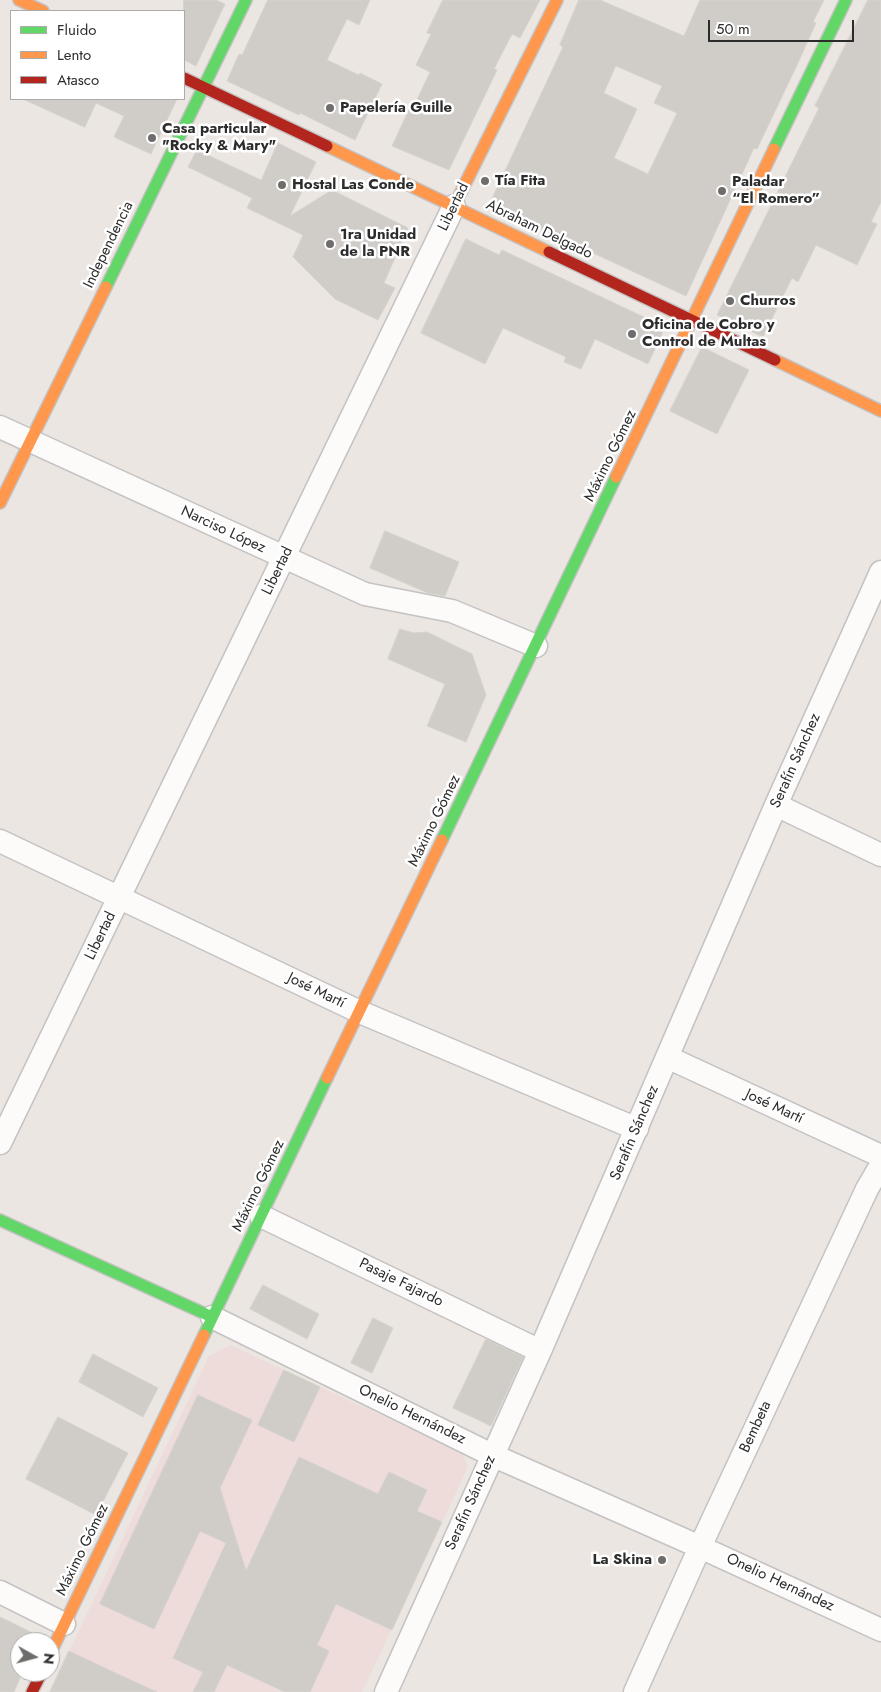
<!DOCTYPE html>
<html>
<head>
<meta charset="utf-8">
<style>
	body { margin:0 }
	#map { position:relative; width:881px; height:1692px; overflow:hidden; background:#ebe6e1; font-family:Jost,sans-serif }
	canvas { display:block }
	.legend { position:absolute; left:10px; top:10px; width:175px; height:90px; box-sizing:border-box; background:#fff; border:1px solid #ababab; margin:0; padding:6px 9px; list-style:none; font-size:15px; color:#2c2c2c }
	.legend li { display:flex; align-items:center; gap:10px; height:25px }
	.legend b { width:25px; border:1px solid #ababab }
	.north { position:absolute; left:10px; top:1632px; width:50px; height:50px; box-sizing:border-box; background:#fff; border:1px solid #ababab; border-radius:50%; rotate:97deg; font-size:14px; font-weight:700; line-height:20px; text-align:center; color:#2c2c2c }
	.north::after { content:''; display:block; margin:auto; width:18px; height:22px; background:#6f6d6b; clip-path:polygon(50% 0,100% 100%,50% 72%,0 100%) }
	.scale { position:absolute; left:708px; top:20px; width:146px; height:22px; box-sizing:border-box; border:2px solid #2c2c2c; border-top:0; padding-left:6px; font-size:15px; line-height:18px; white-space:nowrap; color:#2c2c2c; -webkit-text-stroke:4px #fff; paint-order:stroke }
</style>
</head>
<body>
<div id="map">
<canvas width="881" height="1692"></canvas>
<ul class="legend">
<li><b style="height:6px;background:#63d668"></b>Fluido</li>
<li><b style="height:6px;background:#ff974d"></b>Lento</li>
<li><b style="height:6px;background:#b3261e"></b>Atasco</li>
</ul>
<div class="north">N</div>
<div class="scale">50 m</div>
</div>
<script>
const ctx = document.querySelector('canvas').getContext('2d');
ctx.lineJoin = 'round';
function fillPath(path, color) { ctx.fillStyle = color; ctx.fill(path, 'evenodd'); }
function strokePath(path, color, width, dash) { ctx.strokeStyle = color; ctx.lineWidth = width; ctx.lineCap = dash ? 'butt' : 'round'; ctx.setLineDash(dash || []); ctx.stroke(path); }
function write(font, color, halo, rows, align = 'center') {
  ctx.font = font + ' Jost,sans-serif'; ctx.lineWidth = 5; ctx.setLineDash([]); ctx.textBaseline = 'middle'; ctx.strokeStyle = halo; ctx.fillStyle = color; for (const [text, x, y, turn = 0] of rows) {
    ctx.save(); ctx.translate(x, y); ctx.rotate((+turn || 0) * Math.PI / 180); ctx.textAlign = isNaN(turn) ? turn : align; if (halo) ctx.strokeText(text, 0, 0); ctx.fillText(text, 0, 0); ctx.restore();
  }
}
const medical = new Path2D(`
	M 230,1345 L 462,1453 L 468,1467 L 362,1692 L 50,1692 L 209,1356 Z`);
const building = new Path2D(`
	M 184,0 L 216,0 L 225,4 L 196,66 L 184,60 Z
	M 268,0 L 370,0 L 359,25 L 347,19 L 327,60 L 359,75 L 360,73 L 382,84 L 355,140 L 300,113 L 299,115 L 227,81 L 239,54 L 242,55 Z
	M 443,0 L 540,0 L 520,38 L 512,34 L 494,69 L 497,70 L 449,170 L 392,146 L 413,101 L 416,102 L 430,72 L 416,65 L 431,34 L 427,33 Z
	M 579,0 L 600,0 L 684,36 L 700,0 L 824,0 L 813,22 L 816,23 L 798,63 L 757,149 L 754,148 L 686,296 L 489,205 L 563,47 L 560,45 ZM 616,66 L 662,86 L 654,103 L 677,113 L 648,174 L 614,158 L 637,109 L 604,93 Z
	M 868,0 L 881,0 L 881,202 L 871,222 L 877,224 L 857,265 L 816,245 L 798,282 L 792,278 L 763,337 L 717,315 L 819,108 L 815,106 Z
	M 23,99 L 177,99 L 151,154 L 114,137 L 124,116 L 96,103 L 85,127 Z
	M 278,143 L 316,162 L 290,216 L 332,190 L 408,228 L 384,283 L 395,288 L 378,320 L 335,299 L 293,257 L 303,235 L 247,208 L 252,198 L 188,167 L 197,150 L 261,180 Z
	M 466,239 L 499,255 L 502,250 L 665,327 L 648,364 L 595,339 L 581,369 L 564,362 L 566,357 L 503,328 L 485,364 L 421,333 Z
	M 702,347 L 749,370 L 717,434 L 670,411 Z
	M 385,531 L 459,562 L 445,596 L 428,593 L 370,568 Z
	M 400,629 L 414,633 L 427,632 L 472,654 L 486,695 L 466,742 L 427,726 L 445,684 L 388,659 Z
	M 263,1285 L 319,1314 L 307,1339 L 250,1309 Z
	M 373,1318 L 393,1328 L 372,1373 L 351,1363 Z
	M 486,1339 L 523,1357 L 491,1426 L 453,1408 Z
	M 93,1354 L 158,1388 L 143,1417 L 79,1382 Z
	M 284,1370 L 320,1387 L 294,1442 L 258,1425 Z
	M 198,1395 L 252,1420 L 220,1488 L 246,1571 L 299,1457 L 378,1494 L 389,1472 L 427,1490 L 417,1511 L 442,1522 L 392,1630 L 336,1604 L 317,1645 L 329,1651 L 310,1692 L 285,1692 L 227,1665 L 214,1692 L 193,1692 L 203,1672 L 173,1658 L 226,1543 L 200,1531 L 154,1629 L 100,1604 Z
	M 58,1417 L 128,1453 L 96,1515 L 26,1479 Z
	M 0,1617 L 41,1637 L 38,1642 L 20,1642 L 20,1678 L 14,1692 L 0,1692 Z
	M 69,1651 L 109,1670 L 157,1692 L 50,1692 Z`);
const street = new Path2D(`
	M 0,427 L 365,594 L 452,611 L 536,646
	M 776,805 L 881,855
	M 0,841 L 360,1012 L 637,1129
	M 667,1057 L 881,1156
	M 0,1143 L 454,206
	M 261,1216 L 540,1351
	M 212,1317 L 492,1455 L 700,1547 L 881,1630
	M 0,1592 L 64,1624
	M 386,1692 L 540,1351 L 776,805 L 881,572
	M 635,1692 L 700,1547 L 867,1189 L 881,1165`);
const fast = new Path2D(`
	M 774,149 L 846,0
	M 106,287 L 246,0
	M 442,840 L 616,477
	M 0,1220 L 212,1317
	M 204,1335 L 327,1078`);
const slow = new Path2D(`
	M 19,0 L 43,11
	M 327,146 L 549,252
	M 454,206 L 557,0
	M 775,360 L 881,411
	M 616,477 L 774,149
	M 0,503 L 106,287
	M 327,1078 L 442,840
	M 50,1654 L 204,1335`);
const jam = new Path2D(`
	M 184,78 L 327,146
	M 549,252 L 775,360
	M 32,1692 L 42,1672`);
const markers = [
	[330,108,5,"#6f6d6b"],
	[152,138,5,"#6f6d6b"],
	[485,181,5,"#6f6d6b"],
	[282,185,5,"#6f6d6b"],
	[722,191,5,"#6f6d6b"],
	[330,244,5,"#6f6d6b"],
	[730,301,5,"#6f6d6b"],
	[632,334,5,"#6f6d6b"],
	[662,1560,5,"#6f6d6b"]
];
const poiNames = [
	["Papelería Guille",340,108],
	["Casa particular",162,129],
	["\"Rocky & Mary\"",162,146],
	["Tía Fita",495,181],
	["Paladar",732,182],
	["“El Romero”",732,199],
	["Hostal Las Conde",292,185],
	["1ra Unidad",340,235],
	["de la PNR",340,252],
	["Churros",740,301],
	["Oficina de Cobro y",642,325],
	["Control de Multas",642,342],
	["La Skina",652,1560,"right"]
];
const streetNames = [
	["Libertad",454,207,-64],
	["Abraham Delgado",539,230,26],
	["Independencia",109,245,-64],
	["Máximo Gómez",611,456,-64],
	["Narciso López",223,530,25],
	["Libertad",278,571,-64],
	["Serafín Sánchez",796,761,-66],
	["Máximo Gómez",435,821,-64],
	["Libertad",101,936,-64],
	["José Martí",316,991,26],
	["José Martí",774,1107,25],
	["Serafín Sánchez",635,1133,-67],
	["Máximo Gómez",259,1186,-64],
	["Pasaje Fajardo",401,1283,26],
	["Onelio Hernández",412,1415,26],
	["Bembeta",756,1427,-65],
	["Serafín Sánchez",471,1503,-66],
	["Máximo Gómez",83,1550,-64],
	["Onelio Hernández",780,1583,25]
];
fillPath(medical, '#eddcda');
fillPath(building, '#d0ccc8');
strokePath(building, '#d6d2cd', 1);
strokePath(street, '#c4c2c3', 25);
strokePath(fast, '#c4c2c3', 14);
strokePath(slow, '#c4c2c3', 14);
strokePath(jam, '#c4c2c3', 14);
strokePath(street, '#fcfbfa', 22);
strokePath(fast, '#63d668', 11);
strokePath(slow, '#ff974d', 11);
strokePath(jam, '#b3261e', 11);
for (const [x, y, r, color] of markers) { const dot = new Path2D(); dot.arc(x, y, r, 0, 2 * Math.PI); ctx.fillStyle = color; ctx.fill(dot); strokePath(dot, '#fff', 2); }
write('bold 15px', '#2c2c2c', '#fff', poiNames, 'left');
write('15px', '#2c2c2c', '#fff', streetNames);
</script>
</body>
</html>
